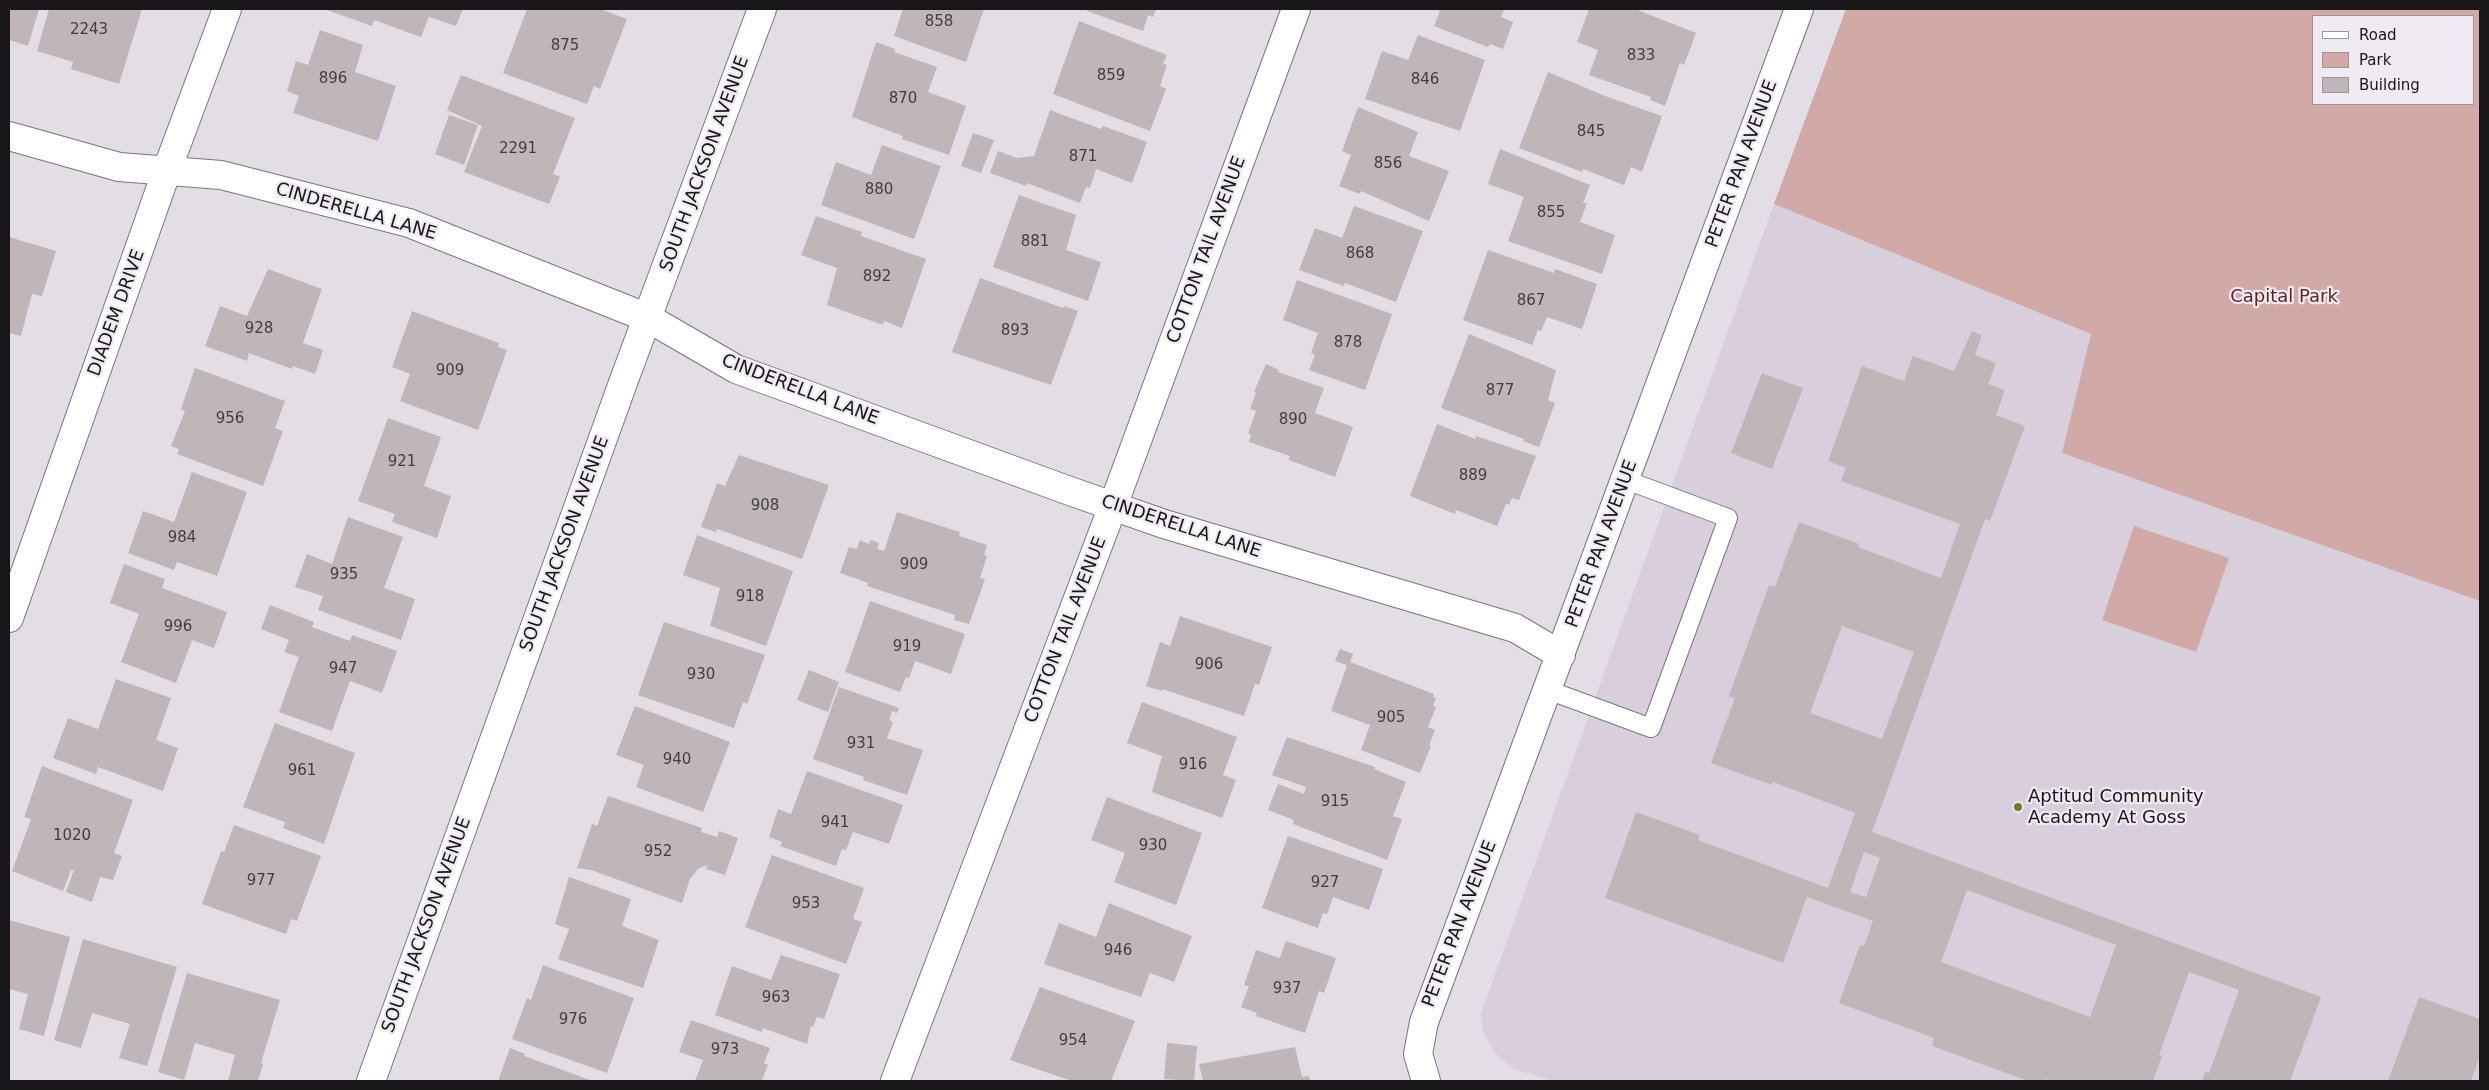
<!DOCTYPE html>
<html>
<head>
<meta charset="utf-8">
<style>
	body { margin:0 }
	#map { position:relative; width:2489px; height:1090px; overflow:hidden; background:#e3dde5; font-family:"DejaVu Sans",sans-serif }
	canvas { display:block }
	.frame { position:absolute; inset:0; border:10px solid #181618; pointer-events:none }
	.legend { position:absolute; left:2312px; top:15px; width:162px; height:90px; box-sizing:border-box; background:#f0ebf2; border:1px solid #9a969b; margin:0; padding:6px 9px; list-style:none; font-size:15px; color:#181618 }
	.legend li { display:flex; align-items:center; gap:10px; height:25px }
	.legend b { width:25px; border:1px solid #9a969b }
</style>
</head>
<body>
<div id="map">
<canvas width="2489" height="1090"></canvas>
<div class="frame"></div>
<ul class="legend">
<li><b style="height:6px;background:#fff"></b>Road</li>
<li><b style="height:14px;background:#d1a9a6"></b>Park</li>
<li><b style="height:14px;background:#bfb6ba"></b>Building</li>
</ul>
</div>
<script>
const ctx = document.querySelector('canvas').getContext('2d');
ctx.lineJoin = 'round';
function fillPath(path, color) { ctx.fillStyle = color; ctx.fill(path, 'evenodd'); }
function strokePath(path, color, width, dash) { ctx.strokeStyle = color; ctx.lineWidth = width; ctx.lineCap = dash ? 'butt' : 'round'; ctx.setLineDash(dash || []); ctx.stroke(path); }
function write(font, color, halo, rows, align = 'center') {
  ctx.font = font + ' "DejaVu Sans",sans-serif'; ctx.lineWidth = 4.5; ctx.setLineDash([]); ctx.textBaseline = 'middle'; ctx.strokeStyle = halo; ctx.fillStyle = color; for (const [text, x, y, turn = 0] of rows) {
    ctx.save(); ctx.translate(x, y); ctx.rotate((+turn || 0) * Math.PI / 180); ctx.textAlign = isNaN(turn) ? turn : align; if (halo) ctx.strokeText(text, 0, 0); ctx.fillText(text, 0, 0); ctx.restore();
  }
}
const built = new Path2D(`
	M 1774,204 L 2091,334 L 2062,453 L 2480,601 L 2480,1081 L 1554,1081 L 1513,1069 L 1494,1052 L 1483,1031 L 1481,1013 Z`);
const green = new Path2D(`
	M 1846,9 L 2480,9 L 2480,601 L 2062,453 L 2091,334 L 1774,204 ZM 2313,16 L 2473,16 L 2473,104 L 2313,104 Z
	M 2134,526 L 2229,558 L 2196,652 L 2102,620 Z`);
const building = new Path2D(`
	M 9,9 L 39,9 L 28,46 L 9,40 Z
	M 49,9 L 142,9 L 119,84 L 71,69 L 73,62 L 37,51 Z
	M 328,9 L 463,9 L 456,26 L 429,17 L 421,37 L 374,20 L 372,26 L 327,10 Z
	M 527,9 L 600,9 L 627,19 L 600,89 L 594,86 L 587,104 L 503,73 Z
	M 903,9 L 984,9 L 966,62 L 894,36 Z
	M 1088,9 L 1156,9 L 1153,17 L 1148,15 L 1143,31 L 1087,11 Z
	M 1434,9 L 1504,9 L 1501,17 L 1513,22 L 1503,49 L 1490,44 L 1488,47 L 1434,26 L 1440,11 Z
	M 1589,9 L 1635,9 L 1696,33 L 1684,65 L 1680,63 L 1665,106 L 1650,100 L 1651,97 L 1589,75 L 1598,50 L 1577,42 Z
	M 1079,21 L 1167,55 L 1163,64 L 1167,65 L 1160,86 L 1166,89 L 1150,131 L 1053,94 Z
	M 320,30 L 363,45 L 355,72 L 396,86 L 378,141 L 293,113 L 299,96 L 287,91 L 296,61 L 308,65 Z
	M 1418,35 L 1485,60 L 1460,131 L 1365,99 L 1382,51 L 1408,60 Z
	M 876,42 L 895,49 L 894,52 L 937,67 L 928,92 L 966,106 L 949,155 L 902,139 L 903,136 L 852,117 Z
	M 1548,72 L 1605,96 L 1662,116 L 1642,172 L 1631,167 L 1624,185 L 1583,169 L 1582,172 L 1519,148 Z
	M 461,75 L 575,118 L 553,174 L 560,177 L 549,204 L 464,172 L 482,126 L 447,110 Z
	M 1358,107 L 1418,132 L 1409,156 L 1449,171 L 1429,221 L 1361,191 L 1360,194 L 1339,186 L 1351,155 L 1342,151 Z
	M 1050,110 L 1101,129 L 1103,126 L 1147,142 L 1132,183 L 1096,169 L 1090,188 L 1086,187 L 1080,203 L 1027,183 L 1026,186 L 990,173 L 998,151 L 1017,158 L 1034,156 Z
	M 449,115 L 478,125 L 464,165 L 435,154 Z
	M 973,133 L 994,140 L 981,173 L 961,166 Z
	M 882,145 L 941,166 L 914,239 L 821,205 L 836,162 L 871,175 Z
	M 1500,149 L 1590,185 L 1583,203 L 1587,203 L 1580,222 L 1615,235 L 1602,274 L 1508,241 L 1524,197 L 1488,184 Z
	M 1019,195 L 1076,215 L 1066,250 L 1101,262 L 1088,301 L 993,267 Z
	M 1354,206 L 1423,231 L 1396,302 L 1345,283 L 1344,286 L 1299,270 L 1315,228 L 1342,238 Z
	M 816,216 L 862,232 L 861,236 L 926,259 L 902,328 L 884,321 L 883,325 L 827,305 L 837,268 L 801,255 Z
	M 9,237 L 56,251 L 42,296 L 32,294 L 21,336 L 9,333 Z
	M 1488,250 L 1554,273 L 1555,269 L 1597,284 L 1582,329 L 1547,317 L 1541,331 L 1538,330 L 1532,345 L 1463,320 Z
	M 268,269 L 322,289 L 303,343 L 323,350 L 315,374 L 293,366 L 292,369 L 249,353 L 247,361 L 205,346 L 220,306 L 247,316 Z
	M 980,278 L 1063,308 L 1064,306 L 1078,311 L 1051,385 L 952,352 Z
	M 1297,280 L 1392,314 L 1365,390 L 1309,370 L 1315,355 L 1311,353 L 1318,333 L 1283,320 Z
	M 412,311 L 499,343 L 498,347 L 507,350 L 478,430 L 400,401 L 410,374 L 392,367 Z
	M 1972,331 L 1982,335 L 1975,355 L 1996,363 L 1988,384 L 2005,390 L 1996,415 L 2025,426 L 1990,521 L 1985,519 L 1872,832 L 2321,997 L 2290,1081 L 2202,1081 L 2205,1072 L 2209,1073 L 2239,990 L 2189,972 L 2159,1055 L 2162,1056 L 2153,1081 L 2051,1081 L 2045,1079 L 2044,1081 L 2028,1081 L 1932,1046 L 1934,1038 L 1839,1003 L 1860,945 L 1864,946 L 1873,921 L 1807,897 L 1783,963 L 1605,898 L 1636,812 L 1700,835 L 1698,840 L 1828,888 L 1855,813 L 1773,782 L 1772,785 L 1711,763 L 1735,698 L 1729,696 L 1769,585 L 1775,587 L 1799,522 L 1859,544 L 1858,547 L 1941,578 L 1960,524 L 1841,481 L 1846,468 L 1828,461 L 1862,366 L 1904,381 L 1913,356 L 1954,371 ZM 1842,626 L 1914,652 L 1882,739 L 1810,713 ZM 1864,852 L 1880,858 L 1866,897 L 1850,892 ZM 1967,890 L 2116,945 L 2090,1017 L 1941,962 Z
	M 1469,334 L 1556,370 L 1548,400 L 1555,403 L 1539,447 L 1523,441 L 1524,439 L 1441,408 Z
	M 1266,364 L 1279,370 L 1278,372 L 1324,388 L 1315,413 L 1353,427 L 1335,477 L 1289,460 L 1290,456 L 1249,442 L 1251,435 L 1248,433 L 1256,411 L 1250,409 L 1256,393 L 1254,392 Z
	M 195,368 L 285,401 L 275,428 L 283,431 L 263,486 L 177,454 L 179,449 L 171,446 L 185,411 L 181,409 Z
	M 1762,373 L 1803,388 L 1772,469 L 1731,453 Z
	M 388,418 L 441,437 L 424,486 L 451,496 L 437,538 L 392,522 L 395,514 L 358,501 Z
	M 1437,424 L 1475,439 L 1476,436 L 1536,456 L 1519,500 L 1512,498 L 1509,505 L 1506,504 L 1497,526 L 1456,510 L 1455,514 L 1410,496 Z
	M 739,455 L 829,485 L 802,559 L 717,529 L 716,532 L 701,527 L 717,483 L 725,486 Z
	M 192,472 L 247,492 L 217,576 L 177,562 L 174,570 L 128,553 L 143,511 L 174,522 Z
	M 897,512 L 960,532 L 959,536 L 987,545 L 984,555 L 987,556 L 980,578 L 985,579 L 969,624 L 954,620 L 955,615 L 867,586 L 868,583 L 840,573 L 849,547 L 857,549 L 860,540 L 869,544 L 871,540 L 879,543 L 877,549 L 884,551 Z
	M 348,517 L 403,537 L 384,588 L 415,599 L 401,640 L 318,610 L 323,596 L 295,587 L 307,554 L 332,564 Z
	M 697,535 L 793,571 L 766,646 L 710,626 L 720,588 L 683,575 Z
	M 124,564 L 165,579 L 162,588 L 227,612 L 214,648 L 192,640 L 176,683 L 121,662 L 139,614 L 110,603 Z
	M 870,601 L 965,634 L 951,674 L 915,661 L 909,678 L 906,677 L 900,692 L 845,672 Z
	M 270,605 L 314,622 L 312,627 L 350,641 L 352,635 L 397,651 L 382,693 L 350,681 L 332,731 L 279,712 L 299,657 L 284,652 L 289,640 L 261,629 Z
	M 1180,616 L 1272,647 L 1259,685 L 1255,684 L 1244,716 L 1162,689 L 1162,691 L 1146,686 L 1160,642 L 1170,646 Z
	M 664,622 L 765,655 L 747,704 L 743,702 L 734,728 L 638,695 Z
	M 1340,649 L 1353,654 L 1350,662 L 1434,694 L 1433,697 L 1436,698 L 1433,706 L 1436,707 L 1428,727 L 1435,730 L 1429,745 L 1431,746 L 1420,773 L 1361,750 L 1370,725 L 1331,711 L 1347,665 L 1335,661 Z
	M 809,670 L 839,682 L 828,712 L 797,700 Z
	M 116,679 L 171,698 L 156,740 L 178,748 L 163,791 L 98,767 L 96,774 L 53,758 L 68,718 L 98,729 Z
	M 839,687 L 899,708 L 897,713 L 892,711 L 889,720 L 893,722 L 887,738 L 923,750 L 907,795 L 863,780 L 864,777 L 813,759 Z
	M 1142,702 L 1237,737 L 1223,775 L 1236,780 L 1222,818 L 1152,792 L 1162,756 L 1127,743 Z
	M 635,706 L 730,742 L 703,812 L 636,787 L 644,765 L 616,755 Z
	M 275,723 L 355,753 L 324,844 L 283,828 L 285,822 L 243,807 Z
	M 1287,737 L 1375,767 L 1374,769 L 1406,782 L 1393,816 L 1402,819 L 1387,860 L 1293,824 L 1294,820 L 1268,810 L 1278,784 L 1304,794 L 1306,787 L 1272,775 Z
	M 42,766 L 133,800 L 114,853 L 122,856 L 113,880 L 100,877 L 92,902 L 66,892 L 74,870 L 71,870 L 63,891 L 12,871 L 31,819 L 24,817 Z
	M 807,771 L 903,805 L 889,844 L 853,832 L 846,850 L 842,849 L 836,866 L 780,846 L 782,842 L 769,837 L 778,809 L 791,814 Z
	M 608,796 L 702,828 L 701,832 L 717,837 L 719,831 L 738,838 L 725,875 L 706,869 L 707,865 L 698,869 L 690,879 L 682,903 L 591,870 L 577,868 L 592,824 L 597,826 Z
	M 1107,797 L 1202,833 L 1176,905 L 1114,882 L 1125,853 L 1091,840 Z
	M 234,825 L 321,856 L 297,921 L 291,919 L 286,934 L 202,904 L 221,851 L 224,852 Z
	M 1288,836 L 1383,869 L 1369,910 L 1333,897 L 1327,914 L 1323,913 L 1318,928 L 1262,908 Z
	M 772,855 L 864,888 L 853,919 L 862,922 L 846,964 L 745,927 Z
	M 569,877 L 631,899 L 622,926 L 659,940 L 643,988 L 558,959 L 569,929 L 555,924 Z
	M 1109,903 L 1192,936 L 1174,982 L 1150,973 L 1141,997 L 1044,964 L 1059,923 L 1096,937 Z
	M 9,920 L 70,937 L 44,1036 L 19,1029 L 28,994 L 9,989 Z
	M 83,939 L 177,967 L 147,1066 L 119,1058 L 130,1024 L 92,1013 L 81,1048 L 54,1040 Z
	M 1286,941 L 1336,958 L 1324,993 L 1319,991 L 1305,1033 L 1256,1016 L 1257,1013 L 1241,1007 L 1249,986 L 1244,985 L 1256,950 L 1280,958 Z
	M 781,955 L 840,974 L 824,1019 L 817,1017 L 813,1027 L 811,1026 L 807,1044 L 763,1028 L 762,1032 L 715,1015 L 732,966 L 771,980 Z
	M 543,965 L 634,998 L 607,1073 L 512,1039 L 527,998 L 531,1000 Z
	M 187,973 L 280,1000 L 261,1063 L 263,1064 L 258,1081 L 228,1081 L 235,1055 L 195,1043 L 184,1080 L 158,1072 Z
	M 1040,987 L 1135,1021 L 1111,1081 L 1072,1081 L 1010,1060 Z
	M 2419,997 L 2480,1019 L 2480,1055 L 2471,1081 L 2388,1081 Z
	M 691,1020 L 770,1048 L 764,1063 L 768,1065 L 762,1080 L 766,1081 L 695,1081 L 703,1060 L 679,1052 Z
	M 1167,1043 L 1197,1046 L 1194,1081 L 1164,1079 Z
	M 1295,1047 L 1302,1077 L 1309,1076 L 1310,1081 L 1203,1081 L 1199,1064 Z
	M 510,1048 L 525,1054 L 524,1056 L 593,1081 L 498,1081 Z`);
const lane = new Path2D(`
	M 1548,690 L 1651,728 L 1728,518 L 1626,480`);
const street = new Path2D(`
	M 9,136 L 119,167 L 221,175 L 409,223 L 648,318 L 736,369 L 1067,490 L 1164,524 L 1515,628 L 1561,655
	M 9,618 L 167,170 L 227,9
	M 895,1081 L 1113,506 L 1296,9
	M 1426,1081 L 1418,1054 L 1424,1022 L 1799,9`);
const secondary = new Path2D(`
	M 371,1081 L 624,380 L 762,9`);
const markers = [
	[2018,807,5,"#6c7e2e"]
];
const numberNames = [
	["858",939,22],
	["2243",89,30],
	["875",565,46],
	["833",1641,56],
	["859",1111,76],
	["896",333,79],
	["846",1425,80],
	["870",903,99],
	["845",1591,132],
	["2291",518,149],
	["871",1083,157],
	["856",1388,164],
	["880",879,190],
	["855",1551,213],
	["881",1035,242],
	["868",1360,254],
	["892",877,277],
	["867",1531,301],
	["928",259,329],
	["893",1015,331],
	["878",1348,343],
	["909",450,371],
	["877",1500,391],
	["956",230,419],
	["890",1293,420],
	["921",402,462],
	["889",1473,476],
	["908",765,506],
	["984",182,538],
	["909",914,565],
	["935",344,575],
	["918",750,597],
	["996",178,627],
	["919",907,647],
	["906",1209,665],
	["947",343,669],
	["930",701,675],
	["905",1391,718],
	["931",861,744],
	["940",677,760],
	["916",1193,765],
	["961",302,771],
	["915",1335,802],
	["941",835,823],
	["1020",72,836],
	["930",1153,846],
	["952",658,852],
	["977",261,881],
	["927",1325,883],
	["953",806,904],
	["946",1118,951],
	["937",1287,989],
	["963",776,998],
	["976",573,1020],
	["954",1073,1041],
	["973",725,1050]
];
const streetNames = [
	["SOUTH JACKSON AVENUE",705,164,-70],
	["PETER PAN AVENUE",1742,164,-70],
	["CINDERELLA LANE",356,212,16],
	["COTTON TAIL AVENUE",1207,250,-70],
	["DIADEM DRIVE",117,313,-70],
	["CINDERELLA LANE",800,390,21],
	["CINDERELLA LANE",1181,527,18],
	["SOUTH JACKSON AVENUE",565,544,-70],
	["PETER PAN AVENUE",1602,544,-70],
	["COTTON TAIL AVENUE",1066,630,-69],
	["PETER PAN AVENUE",1460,924,-69],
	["SOUTH JACKSON AVENUE",427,925,-70]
];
const parkNames = [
	["Capital Park",2284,297]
];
const poiNames = [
	["Aptitud Community",2028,797],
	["Academy At Goss",2028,818]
];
fillPath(built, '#d9cfdc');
fillPath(green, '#d1a9a6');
fillPath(building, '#bfb6ba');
strokePath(lane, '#7a757c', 20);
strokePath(street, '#7a757c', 30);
strokePath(secondary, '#7a757c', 30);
strokePath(lane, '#fff', 18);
strokePath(street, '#fff', 28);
strokePath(secondary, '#fff', 28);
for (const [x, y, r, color] of markers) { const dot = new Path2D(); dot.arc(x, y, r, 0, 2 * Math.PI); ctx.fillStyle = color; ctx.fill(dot); strokePath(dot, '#f0ebf2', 2); }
write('15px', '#423e40', null, numberNames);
write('18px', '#181618', '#f0ebf2', streetNames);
write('18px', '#611f20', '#f0ebf2', parkNames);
write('18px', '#181618', '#f0ebf2', poiNames, 'left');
</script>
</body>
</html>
